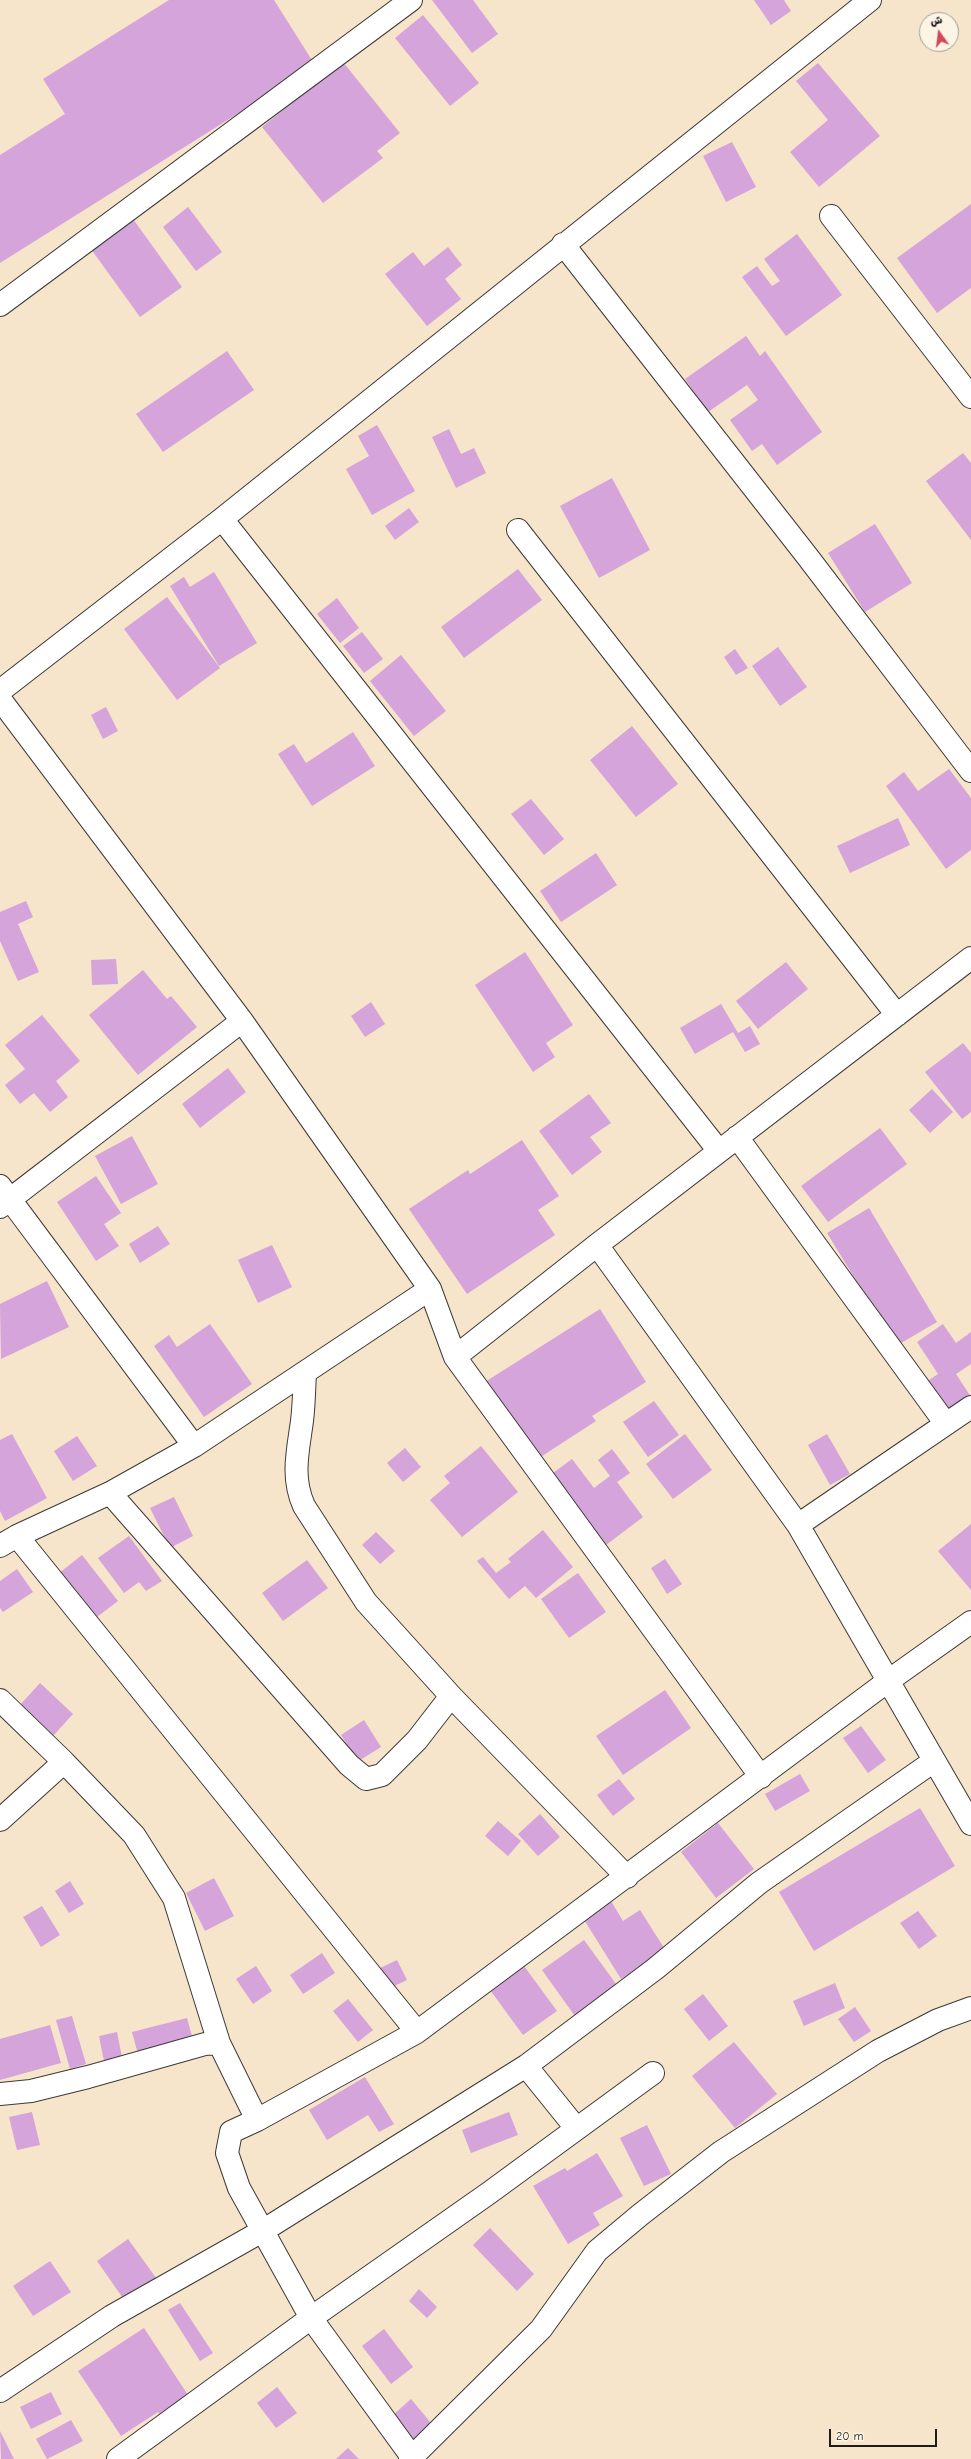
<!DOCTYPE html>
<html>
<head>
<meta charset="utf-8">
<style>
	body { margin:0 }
	#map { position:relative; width:971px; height:2459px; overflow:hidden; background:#f6e4cb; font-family:"Comic Neue","Playpen Sans Arabic",sans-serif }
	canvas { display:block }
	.north { position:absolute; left:919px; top:12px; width:40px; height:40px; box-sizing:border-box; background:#fcf5e5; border:1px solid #a29e95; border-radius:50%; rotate:346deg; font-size:11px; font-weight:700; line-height:16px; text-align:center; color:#1c1c1c }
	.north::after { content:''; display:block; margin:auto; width:14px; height:18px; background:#d1495b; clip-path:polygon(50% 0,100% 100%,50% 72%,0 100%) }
	.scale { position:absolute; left:829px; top:2429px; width:108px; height:18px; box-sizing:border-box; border:2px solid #1c1c1c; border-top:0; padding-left:5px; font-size:12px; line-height:14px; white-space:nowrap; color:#1c1c1c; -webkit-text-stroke:3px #fcf5e5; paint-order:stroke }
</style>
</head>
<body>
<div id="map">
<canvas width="971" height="2459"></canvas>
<div class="north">ش</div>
<div class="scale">20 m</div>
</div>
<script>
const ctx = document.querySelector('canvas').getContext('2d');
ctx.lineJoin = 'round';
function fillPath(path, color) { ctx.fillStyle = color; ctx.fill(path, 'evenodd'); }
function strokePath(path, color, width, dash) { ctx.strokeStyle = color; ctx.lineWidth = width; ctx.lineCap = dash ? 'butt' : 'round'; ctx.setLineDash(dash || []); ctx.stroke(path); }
const building = new Path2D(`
	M 169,0 L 274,0 L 315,65 L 0,263 L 0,155 L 65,114 L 43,79 Z
	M 432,0 L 473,0 L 498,34 L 472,53 Z
	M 754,0 L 784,0 L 791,11 L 771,25 Z
	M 423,15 L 479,83 L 450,106 L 395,38 Z
	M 343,62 L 400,133 L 377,151 L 383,158 L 323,203 L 262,127 Z
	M 818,63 L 880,136 L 819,187 L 790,152 L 828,120 L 796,81 Z
	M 732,142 L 756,187 L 726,202 L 703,156 Z
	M 971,204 L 971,288 L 937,313 L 897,258 Z
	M 188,207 L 222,252 L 196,271 L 163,227 Z
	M 133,219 L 182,287 L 140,317 L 91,249 Z
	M 797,234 L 842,295 L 786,336 L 742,277 L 757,266 L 772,286 L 780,281 L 764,259 Z
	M 448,247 L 462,265 L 445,279 L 461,299 L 427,326 L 385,274 L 413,252 L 424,266 Z
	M 746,336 L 760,356 L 765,351 L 822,432 L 777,465 L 762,444 L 752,451 L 730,420 L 758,400 L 747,385 L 708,412 L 685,379 Z
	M 227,351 L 254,390 L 163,452 L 136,414 Z
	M 377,425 L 415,491 L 372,515 L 346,469 L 369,456 L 358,436 Z
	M 449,429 L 461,454 L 474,448 L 486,473 L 456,488 L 432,437 Z
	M 963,453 L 971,463 L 971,540 L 926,481 Z
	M 612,478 L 650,550 L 599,578 L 560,506 Z
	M 409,508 L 419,522 L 395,540 L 385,526 Z
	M 875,524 L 912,583 L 865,612 L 828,553 Z
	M 518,569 L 542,600 L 464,658 L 441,627 Z
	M 214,572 L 257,643 L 219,666 L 170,586 L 184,577 L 190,587 Z
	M 167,597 L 220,668 L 177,700 L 124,629 Z
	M 337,598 L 359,628 L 340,643 L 317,614 Z
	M 362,632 L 383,659 L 364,673 L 343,646 Z
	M 778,647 L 807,687 L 780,706 L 752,666 Z
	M 735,649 L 748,668 L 736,675 L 724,657 Z
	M 401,655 L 446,711 L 414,736 L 370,681 Z
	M 106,707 L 118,731 L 103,739 L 91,715 Z
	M 632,726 L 678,784 L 636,817 L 590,760 Z
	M 353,732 L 375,766 L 312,806 L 278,754 L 294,744 L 306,763 Z
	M 949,769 L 971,798 L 971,850 L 946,869 L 886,786 L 904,772 L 918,791 Z
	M 531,799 L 564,839 L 544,855 L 511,814 Z
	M 898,818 L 910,845 L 850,873 L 837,846 Z
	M 596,853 L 617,885 L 561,922 L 540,891 Z
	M 26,901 L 33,917 L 18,924 L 39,972 L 18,981 L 0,941 L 0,912 Z
	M 525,952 L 573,1025 L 546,1043 L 555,1057 L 533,1072 L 475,985 Z
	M 116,959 L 118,984 L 92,985 L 91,960 Z
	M 786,962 L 808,989 L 758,1029 L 736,1001 Z
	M 143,970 L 167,999 L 171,996 L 197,1027 L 138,1075 L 89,1015 Z
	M 371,1002 L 385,1024 L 365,1037 L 351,1016 Z
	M 721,1004 L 738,1033 L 750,1026 L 760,1044 L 745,1052 L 733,1032 L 695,1054 L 680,1028 Z
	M 42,1015 L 80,1061 L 56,1081 L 68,1097 L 50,1112 L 34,1093 L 20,1104 L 5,1085 L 25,1069 L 5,1045 Z
	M 963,1043 L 971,1053 L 971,1112 L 962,1119 L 925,1072 Z
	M 228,1068 L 246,1092 L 200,1128 L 182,1104 Z
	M 932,1089 L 953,1112 L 930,1133 L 909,1110 Z
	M 589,1094 L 611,1123 L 590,1137 L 602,1152 L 572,1175 L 539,1131 Z
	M 880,1128 L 907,1164 L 828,1222 L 801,1186 Z
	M 132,1136 L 158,1184 L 121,1204 L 95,1156 Z
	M 522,1140 L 559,1196 L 538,1210 L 555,1235 L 467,1294 L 409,1209 L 468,1170 L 470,1174 Z
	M 96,1176 L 121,1213 L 104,1224 L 119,1246 L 96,1261 L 57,1202 Z
	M 869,1208 L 937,1322 L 896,1346 L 827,1233 Z
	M 158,1226 L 170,1244 L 140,1263 L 129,1244 Z
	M 272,1245 L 292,1287 L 258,1303 L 238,1260 Z
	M 47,1281 L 69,1327 L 1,1359 L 0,1304 Z
	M 600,1309 L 646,1382 L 592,1416 L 596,1421 L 536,1460 L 485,1382 Z
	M 210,1324 L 252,1384 L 204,1417 L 154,1346 L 169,1335 L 177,1347 Z
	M 943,1324 L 956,1343 L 971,1332 L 971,1364 L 956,1374 L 971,1397 L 944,1416 L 923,1384 L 938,1374 L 917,1342 Z
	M 654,1401 L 679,1435 L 648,1457 L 623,1422 Z
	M 12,1434 L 47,1498 L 5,1521 L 0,1511 L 0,1440 Z
	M 685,1434 L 712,1470 L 673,1499 L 646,1464 Z
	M 827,1434 L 850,1474 L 830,1485 L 808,1445 Z
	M 77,1436 L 97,1466 L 73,1481 L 54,1451 Z
	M 481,1446 L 518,1492 L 462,1537 L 430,1500 L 450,1483 L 444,1476 Z
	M 405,1448 L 421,1467 L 403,1482 L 387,1463 Z
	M 612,1449 L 630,1473 L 617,1482 L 643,1517 L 606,1545 L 553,1473 L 572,1459 L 594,1488 L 610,1476 L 598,1460 Z
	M 174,1497 L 193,1536 L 170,1548 L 150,1508 Z
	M 971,1524 L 971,1590 L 938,1551 Z
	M 543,1530 L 573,1567 L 536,1598 L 525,1586 L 509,1599 L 477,1561 L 483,1557 L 496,1573 L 511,1562 L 508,1559 Z
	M 376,1532 L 395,1551 L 380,1564 L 362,1545 Z
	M 129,1536 L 162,1581 L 146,1591 L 139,1582 L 124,1593 L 98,1558 Z
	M 82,1555 L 118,1601 L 93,1620 L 58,1574 Z
	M 665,1559 L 682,1584 L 667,1594 L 651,1568 Z
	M 307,1560 L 328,1588 L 283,1621 L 262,1593 Z
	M 17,1569 L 33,1592 L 3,1612 L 0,1608 L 0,1581 Z
	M 578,1573 L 606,1612 L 569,1638 L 541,1599 Z
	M 40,1683 L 73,1714 L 53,1736 L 20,1705 Z
	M 665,1690 L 691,1728 L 623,1775 L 596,1736 Z
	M 364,1720 L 381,1747 L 357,1762 L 341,1735 Z
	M 861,1726 L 886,1760 L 868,1773 L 843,1738 Z
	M 800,1774 L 810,1791 L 775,1811 L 765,1794 Z
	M 619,1779 L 635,1799 L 613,1816 L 597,1795 Z
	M 920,1808 L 955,1866 L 814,1951 L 779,1892 Z
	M 540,1814 L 560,1837 L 538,1856 L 518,1834 Z
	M 498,1821 L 521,1841 L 508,1856 L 485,1836 Z
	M 718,1823 L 754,1869 L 716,1898 L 681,1852 Z
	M 214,1878 L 234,1916 L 205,1931 L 186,1893 Z
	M 70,1881 L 84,1904 L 69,1913 L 55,1891 Z
	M 611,1901 L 623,1921 L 640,1910 L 666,1951 L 621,1979 L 583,1918 Z
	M 42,1906 L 60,1935 L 41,1947 L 23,1917 Z
	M 918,1911 L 937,1936 L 919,1949 L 900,1923 Z
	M 584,1940 L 619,1988 L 577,2019 L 542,1970 Z
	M 322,1953 L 335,1973 L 303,1994 L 290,1975 Z
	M 397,1960 L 407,1980 L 386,1990 L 376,1970 Z
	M 256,1966 L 272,1991 L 253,2004 L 236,1979 Z
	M 524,1966 L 557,2011 L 523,2035 L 490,1990 Z
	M 835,1983 L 845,2008 L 804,2026 L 793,2001 Z
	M 703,1994 L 728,2026 L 709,2041 L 684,2009 Z
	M 348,1999 L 373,2030 L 358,2042 L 333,2011 Z
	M 855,2007 L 871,2031 L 854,2042 L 838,2019 Z
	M 72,2016 L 86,2064 L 70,2069 L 56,2020 Z
	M 187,2018 L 193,2040 L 138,2054 L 132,2032 Z
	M 50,2025 L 61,2063 L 0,2080 L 0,2039 Z
	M 117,2032 L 122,2057 L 104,2061 L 99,2036 Z
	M 734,2042 L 777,2094 L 735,2128 L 692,2076 Z
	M 365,2077 L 394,2124 L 379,2132 L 368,2115 L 327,2140 L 309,2110 Z
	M 32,2112 L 40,2145 L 17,2150 L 9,2117 Z
	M 509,2112 L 518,2135 L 471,2153 L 462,2130 Z
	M 647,2125 L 671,2174 L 644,2186 L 620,2138 Z
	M 597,2153 L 623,2196 L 593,2213 L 600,2225 L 568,2244 L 533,2186 L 565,2168 L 567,2171 Z
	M 490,2228 L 534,2274 L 517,2291 L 473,2245 Z
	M 128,2239 L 159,2282 L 127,2304 L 97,2261 Z
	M 50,2261 L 71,2292 L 33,2316 L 13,2286 Z
	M 419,2289 L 437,2307 L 427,2318 L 409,2301 Z
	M 180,2303 L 213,2353 L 200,2361 L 168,2310 Z
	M 144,2328 L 188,2395 L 159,2414 L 158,2412 L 121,2436 L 78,2371 Z
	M 384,2329 L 413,2367 L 391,2384 L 362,2346 Z
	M 277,2387 L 297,2413 L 276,2428 L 257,2403 Z
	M 51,2392 L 62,2414 L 31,2429 L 20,2407 Z
	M 411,2399 L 436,2429 L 417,2445 L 393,2415 Z
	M 71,2420 L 83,2441 L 47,2459 L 36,2439 Z
	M 0,2431 L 14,2459 L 1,2459 Z
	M 348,2448 L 359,2459 L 336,2459 Z`);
const minor = new Path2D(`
	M 831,216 L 971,397
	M 563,244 L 807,556 L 971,771
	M 0,305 L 411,0
	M 222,519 L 719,1151
	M 518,530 L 897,1015
	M 0,691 L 222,519 L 870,0
	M 0,699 L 242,1021 L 430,1289 L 455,1357 L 761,1777
	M 737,1137 L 946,1424
	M 0,1186 L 194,1446
	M 0,1207 L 242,1021
	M 597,1245 L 798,1525 L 971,1824
	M 455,1357 L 597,1245 L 971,958
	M 305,1374 C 304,1389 304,1405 302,1421 C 298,1451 291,1477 304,1506 L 366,1602 L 451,1696 L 627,1877
	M 110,1493 L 349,1765 L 366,1779 L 382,1775 L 417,1740 L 451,1696
	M 798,1525 L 971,1407
	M 17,1536 L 417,2032
	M 0,1546 L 17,1536 L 110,1493 L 194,1446 L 430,1289
	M 0,1700 L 64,1762 L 134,1835 L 174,1898 L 219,2043 L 257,2120 L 231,2132 L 227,2153 L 239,2188 L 311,2318 L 412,2457
	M 0,1820 L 64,1762
	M 526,2066 L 576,2128
	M 0,2094 L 31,2091 L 88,2077 L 205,2044 L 219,2043
	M 257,2120 L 417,2032 L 888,1681 L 971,1622
	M 0,2391 L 112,2316 L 264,2230 L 526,2066 L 655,1969 L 759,1883 L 934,1761
	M 118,2459 L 311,2318 L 489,2193 L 653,2073
	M 410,2459 L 541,2329 L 597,2251 L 640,2215 L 721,2152 L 878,2051 L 938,2020 L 971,2008`);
fillPath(building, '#d4a4da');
strokePath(minor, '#3d3a36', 24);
strokePath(minor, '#fff', 22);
</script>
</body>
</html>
